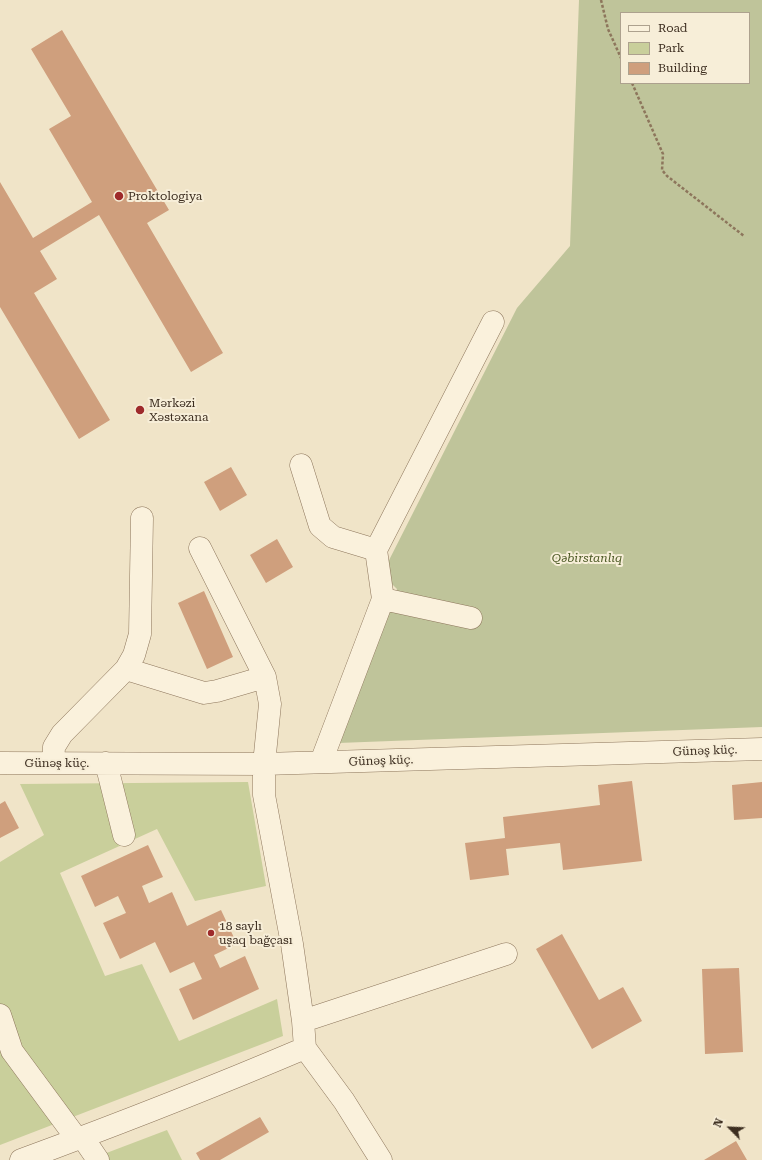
<!DOCTYPE html>
<html>
<head>
<meta charset="utf-8">
<style>
	body { margin:0 }
	#map { position:relative; width:762px; height:1160px; overflow:hidden; background:#f0e4c8; font-family:"Roboto Serif",serif }
	canvas { display:block }
	.legend { position:absolute; left:620px; top:12px; width:130px; height:72px; box-sizing:border-box; background:#f7eed8; border:1px solid #ada18e; margin:0; padding:5px 7px; list-style:none; font-size:12px; color:#3d2e20 }
	.legend li { display:flex; align-items:center; gap:8px; height:20px }
	.legend b { width:20px; border:1px solid #ada18e }
	.north { position:absolute; left:710px; top:1108px; width:40px; height:40px; -webkit-text-stroke:3px #f7eed8; paint-order:stroke; rotate:294deg; font-size:11px; font-weight:700; line-height:16px; text-align:center; color:#3d2e20 }
	.north::after { content:''; display:block; margin:auto; width:14px; height:18px; background:#3d2e20; clip-path:polygon(50% 0,100% 100%,50% 72%,0 100%) }
</style>
</head>
<body>
<div id="map">
<canvas width="762" height="1160"></canvas>
<ul class="legend">
<li><b style="height:5px;background:#faf1dc"></b>Road</li>
<li><b style="height:11px;background:#c9cf9b"></b>Park</li>
<li><b style="height:11px;background:#cf9f7d"></b>Building</li>
</ul>
<div class="north">N</div>
</div>
<script>
const ctx = document.querySelector('canvas').getContext('2d');
ctx.lineJoin = 'round';
function fillPath(path, color) { ctx.fillStyle = color; ctx.fill(path, 'evenodd'); }
function strokePath(path, color, width, dash) { ctx.strokeStyle = color; ctx.lineWidth = width; ctx.lineCap = dash ? 'butt' : 'round'; ctx.setLineDash(dash || []); ctx.stroke(path); }
function write(font, color, halo, rows, align = 'center') {
  ctx.font = font + ' "Roboto Serif",serif'; ctx.lineWidth = 4; ctx.setLineDash([]); ctx.textBaseline = 'middle'; ctx.strokeStyle = halo; ctx.fillStyle = color; for (const [text, x, y, turn = 0] of rows) {
    ctx.save(); ctx.translate(x, y); ctx.rotate((+turn || 0) * Math.PI / 180); ctx.textAlign = isNaN(turn) ? turn : align; if (halo) ctx.strokeText(text, 0, 0); ctx.fillText(text, 0, 0); ctx.restore();
  }
}
const green = new Path2D(`
	M 248,782 L 266,886 L 195,901 L 157,829 L 60,873 L 105,976 L 142,964 L 179,1041 L 277,999 L 283,1036 L 0,1145 L 0,862 L 44,835 L 20,784 Z
	M 167,1130 L 182,1160 L 88,1160 Z`);
const cemetery = new Path2D(`
	M 579,0 L 762,0 L 762,727 L 338,743 L 397,589 L 382,574 L 517,308 L 570,246 ZM 621,13 L 749,13 L 749,83 L 621,83 Z`);
const building = new Path2D(`
	M 62,30 L 169,210 L 147,223 L 223,353 L 191,372 L 99,215 L 40,251 L 57,279 L 34,293 L 110,420 L 79,439 L 0,307 L 0,182 L 33,238 L 92,202 L 49,129 L 71,116 L 31,49 Z
	M 231,467 L 247,495 L 220,511 L 204,482 Z
	M 277,539 L 293,567 L 266,583 L 250,555 Z
	M 204,591 L 233,657 L 207,669 L 178,603 Z
	M 632,781 L 642,861 L 563,870 L 560,843 L 506,849 L 509,875 L 470,880 L 465,843 L 505,838 L 503,817 L 600,805 L 598,785 Z
	M 762,782 L 762,818 L 734,820 L 732,785 Z
	M 5,801 L 19,828 L 0,838 L 0,804 Z
	M 148,845 L 163,877 L 142,886 L 149,903 L 172,892 L 187,926 L 221,910 L 237,944 L 214,955 L 220,968 L 245,956 L 259,989 L 193,1020 L 179,989 L 202,979 L 194,962 L 170,973 L 155,942 L 120,959 L 103,923 L 126,913 L 118,896 L 95,907 L 81,876 Z
	M 562,934 L 599,1000 L 623,987 L 642,1021 L 592,1049 L 536,949 Z
	M 739,968 L 743,1052 L 705,1054 L 702,969 Z
	M 260,1117 L 269,1132 L 220,1160 L 200,1160 L 196,1153 Z
	M 736,1141 L 747,1160 L 704,1160 Z`);
const path = new Path2D(`
	M 601,0 L 608,29 L 621,58
	M 632,83 L 663,154 L 662,170 L 667,176 L 744,236`);
const minor = new Path2D(`
	M 301,465 L 320,526 L 333,537 L 376,550 L 383,599 L 321,762
	M 376,550 L 493,322
	M 383,599 L 471,618
	M 126,669 L 204,693 L 217,691 L 265,677
	M 0,763 L 264,764 L 762,749
	M 53,763 L 54,747 L 62,734 L 126,669 L 134,655 L 140,634 L 142,518
	M 106,763 L 124,835
	M 0,1015 L 12,1051 L 77,1139
	M 303,1021 L 506,954
	M 305,1048 L 344,1101 L 381,1160
	M 83,1138 L 98,1160
	M 21,1160 C 116,1125 211,1088 305,1048 L 303,1021 L 292,944 L 264,795 L 264,764 L 270,704 L 265,677 L 200,548`);
const markers = [
	[119,196,5,"#9e2a2b"],
	[140,410,5,"#9e2a2b"],
	[211,933,4,"#9e2a2b"]
];
const poiNames = [
	["Proktologiya",128,196],
	["Mərkəzi",149,403],
	["Xəstəxana",149,417],
	["18 saylı",219,926],
	["uşaq bağçası",219,940]
];
const parkNames = [
	["Qəbirstanlıq",587,558]
];
const streetNames = [
	["Günəş küç.",705,751,-2],
	["Günəş küç.",381,761,-2],
	["Günəş küç.",57,763]
];
fillPath(green, '#c9cf9b');
fillPath(cemetery, '#bfc49a');
fillPath(building, '#cf9f7d');
strokePath(minor, '#8d765c', 23);
strokePath(path, '#8d765c', 2.5, [3, 2]);
strokePath(minor, '#faf1dc', 22);
for (const [x, y, r, color] of markers) { const dot = new Path2D(); dot.arc(x, y, r, 0, 2 * Math.PI); ctx.fillStyle = color; ctx.fill(dot); strokePath(dot, '#f7eed8', 1.5); }
write('12px', '#3d2e20', '#f7eed8', poiNames, 'left');
write('italic 12px', '#4d5a26', '#f7eed8', parkNames);
write('12px', '#3d2e20', '#f7eed8', streetNames);
</script>
</body>
</html>
